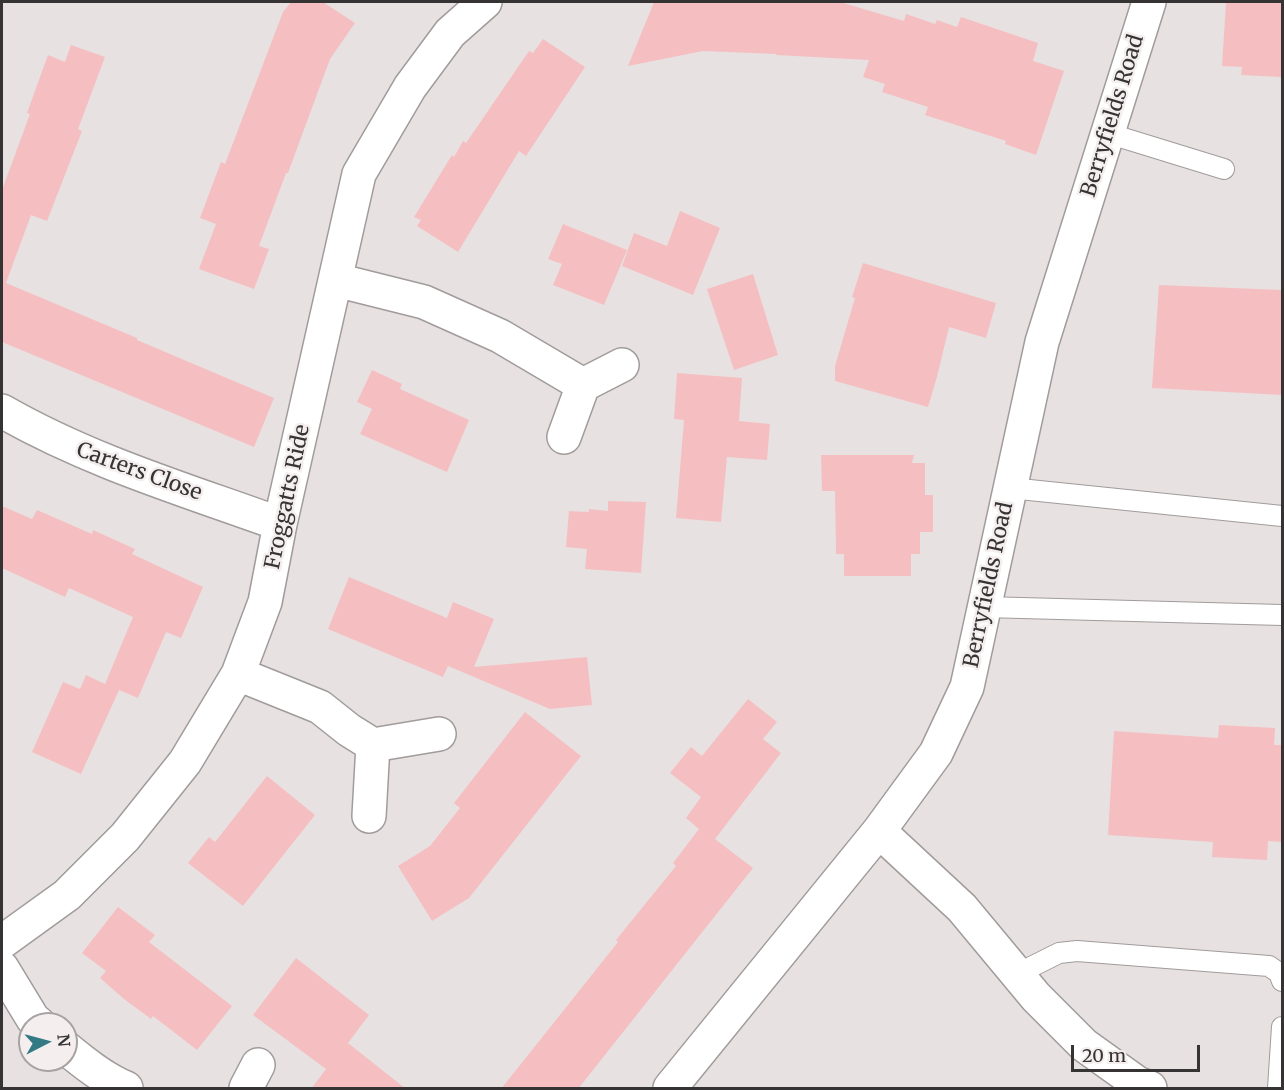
<!DOCTYPE html>
<html>
<head>
<meta charset="utf-8">
<style>
	body { margin:0 }
	#map { position:relative; width:1284px; height:1090px; overflow:hidden; background:#e8e1e1; font-family:Merriweather,serif }
	canvas { display:block }
	.frame { position:absolute; inset:0; border:3px solid #353333; pointer-events:none }
	.north { position:absolute; left:18px; top:1012px; width:60px; height:60px; box-sizing:border-box; background:#f5eeee; border:2px solid #a8a3a3; border-radius:50%; rotate:84deg; font-size:16px; font-weight:700; line-height:24px; text-align:center; color:#353333 }
	.north::after { content:''; display:block; margin:auto; width:21px; height:27px; background:#337a84; clip-path:polygon(50% 0,100% 100%,50% 72%,0 100%) }
	.scale { position:absolute; left:1071px; top:1045px; width:129px; height:27px; box-sizing:border-box; border:3px solid #353333; border-top:0; padding-left:8px; font-size:18px; line-height:21px; white-space:nowrap; color:#353333; -webkit-text-stroke:4px #f5eeee; paint-order:stroke }
</style>
</head>
<body>
<div id="map">
<canvas width="1284" height="1090"></canvas>
<div class="frame"></div>
<div class="north">N</div>
<div class="scale">20 m</div>
</div>
<script>
const ctx = document.querySelector('canvas').getContext('2d');
ctx.lineJoin = 'round';
function fillPath(path, color) { ctx.fillStyle = color; ctx.fill(path, 'evenodd'); }
function strokePath(path, color, width, dash) { ctx.strokeStyle = color; ctx.lineWidth = width; ctx.lineCap = dash ? 'butt' : 'round'; ctx.setLineDash(dash || []); ctx.stroke(path); }
function write(font, color, halo, rows, align = 'center') {
  ctx.font = font + ' Merriweather,serif'; ctx.lineWidth = 5; ctx.setLineDash([]); ctx.textBaseline = 'middle'; ctx.strokeStyle = halo; ctx.fillStyle = color; for (const [text, x, y, turn = 0] of rows) {
    ctx.save(); ctx.translate(x, y); ctx.rotate((+turn || 0) * Math.PI / 180); ctx.textAlign = isNaN(turn) ? turn : align; if (halo) ctx.strokeText(text, 0, 0); ctx.fillText(text, 0, 0); ctx.restore();
  }
}
const building = new Path2D(`
	M 291,2 L 323,2 L 355,23 L 330,59 L 288,173 L 286,173 L 259,246 L 269,249 L 254,289 L 199,269 L 216,224 L 200,218 L 221,162 L 225,164 L 283,12 Z
	M 654,2 L 840,2 L 904,21 L 906,14 L 935,24 L 937,20 L 957,27 L 961,17 L 1038,43 L 1033,61 L 1064,71 L 1036,155 L 1005,144 L 1006,141 L 925,115 L 928,107 L 882,92 L 885,84 L 863,77 L 869,60 L 776,55 L 776,54 L 703,51 L 628,66 Z
	M 1226,2 L 1282,2 L 1282,77 L 1241,75 L 1242,67 L 1222,66 Z
	M 543,39 L 585,67 L 526,156 L 519,151 L 458,252 L 417,226 L 421,220 L 414,217 L 452,155 L 454,157 L 463,141 L 466,143 L 529,51 L 533,53 Z
	M 71,45 L 105,57 L 78,129 L 82,131 L 47,221 L 31,215 L 6,283 L 137,338 L 137,340 L 274,398 L 254,447 L 2,342 L 2,190 L 30,114 L 27,113 L 48,55 L 65,62 Z
	M 680,211 L 720,228 L 693,295 L 622,266 L 634,233 L 667,246 Z
	M 563,224 L 627,250 L 604,305 L 553,285 L 562,264 L 548,259 Z
	M 863,263 L 996,303 L 986,338 L 949,327 L 937,377 L 928,407 L 835,381 L 835,366 L 855,298 L 852,297 Z
	M 753,274 L 778,355 L 734,370 L 707,289 Z
	M 1159,285 L 1282,290 L 1282,395 L 1152,388 Z
	M 372,370 L 402,384 L 400,389 L 469,420 L 447,472 L 360,434 L 372,409 L 357,402 Z
	M 677,373 L 742,378 L 739,421 L 770,424 L 767,460 L 727,457 L 721,522 L 676,518 L 684,420 L 674,419 Z
	M 821,455 L 914,455 L 912,463 L 925,463 L 925,495 L 933,495 L 933,532 L 920,532 L 920,554 L 911,554 L 911,576 L 844,576 L 844,554 L 836,554 L 835,491 L 822,491 Z
	M 608,501 L 646,502 L 641,573 L 585,569 L 587,549 L 566,547 L 569,511 L 589,512 L 589,509 L 608,511 Z
	M 2,506 L 32,519 L 37,510 L 92,534 L 93,530 L 135,549 L 132,554 L 203,587 L 181,638 L 166,632 L 138,698 L 119,690 L 81,774 L 32,752 L 63,682 L 80,689 L 86,675 L 105,684 L 133,617 L 69,588 L 65,597 L 2,568 Z
	M 349,577 L 447,618 L 453,602 L 494,619 L 474,667 L 587,657 L 592,705 L 550,709 L 448,666 L 443,677 L 328,629 Z
	M 748,699 L 777,722 L 763,739 L 781,753 L 715,839 L 753,868 L 578,1089 L 501,1089 L 618,942 L 616,940 L 676,866 L 673,863 L 699,829 L 686,818 L 701,797 L 670,773 L 691,747 L 702,756 Z
	M 525,712 L 581,756 L 469,898 L 432,921 L 398,866 L 430,846 L 460,808 L 454,803 Z
	M 1219,725 L 1275,728 L 1274,745 L 1282,745 L 1282,842 L 1268,841 L 1267,860 L 1212,857 L 1213,842 L 1108,835 L 1114,731 L 1218,738 Z
	M 267,776 L 315,815 L 243,906 L 188,863 L 209,837 L 215,842 Z
	M 118,907 L 155,935 L 149,942 L 232,1006 L 197,1050 L 153,1016 L 151,1019 L 124,999 L 100,978 L 106,971 L 82,953 Z
	M 296,958 L 369,1015 L 348,1043 L 406,1089 L 311,1089 L 326,1069 L 253,1015 Z`);
const lane = new Path2D(`
	M 1107,133 L 1224,169
	M 1010,488 L 1282,516
	M 984,607 L 1282,615
	M 1017,974 L 1059,953 L 1077,951 L 1269,966 L 1279,973 L 1282,981
	M 1278,1088 L 1282,1027`);
const street = new Path2D(`
	M 336,280 L 424,302 L 500,336 L 583,385
	M 2,411 C 89,461 186,490 280,524
	M 564,437 L 583,385 L 622,365
	M 238,674 L 320,707 L 349,730 L 373,745 L 439,734
	M 369,816 L 373,745
	M 879,831 L 962,908 L 1036,997 L 1084,1045 L 1137,1083 L 1150,1088
	M 2,942 L 67,895 L 125,837 L 185,762 L 238,674 L 265,602 L 280,524 L 359,174 L 410,87 L 450,33 L 485,2
	M 2,968 L 33,1019 L 39,1024
	M 66,1048 C 84,1063 104,1079 126,1088
	M 246,1088 L 258,1065
	M 670,1088 L 879,831 L 936,753 L 967,687 L 1042,342 L 1149,2`);
const streetNames = [
	["Berryfields Road",1113,116,-73],
	["Carters Close",139,472,20],
	["Froggatts Ride",288,497,-78],
	["Berryfields Road",989,585,-78]
];
fillPath(building, '#f5bfc2');
strokePath(lane, '#a19b9b', 22);
strokePath(street, '#a19b9b', 36);
strokePath(lane, '#fff', 20);
strokePath(street, '#fff', 33);
write('21px', '#353333', '#f5eeee', streetNames);
</script>
</body>
</html>
